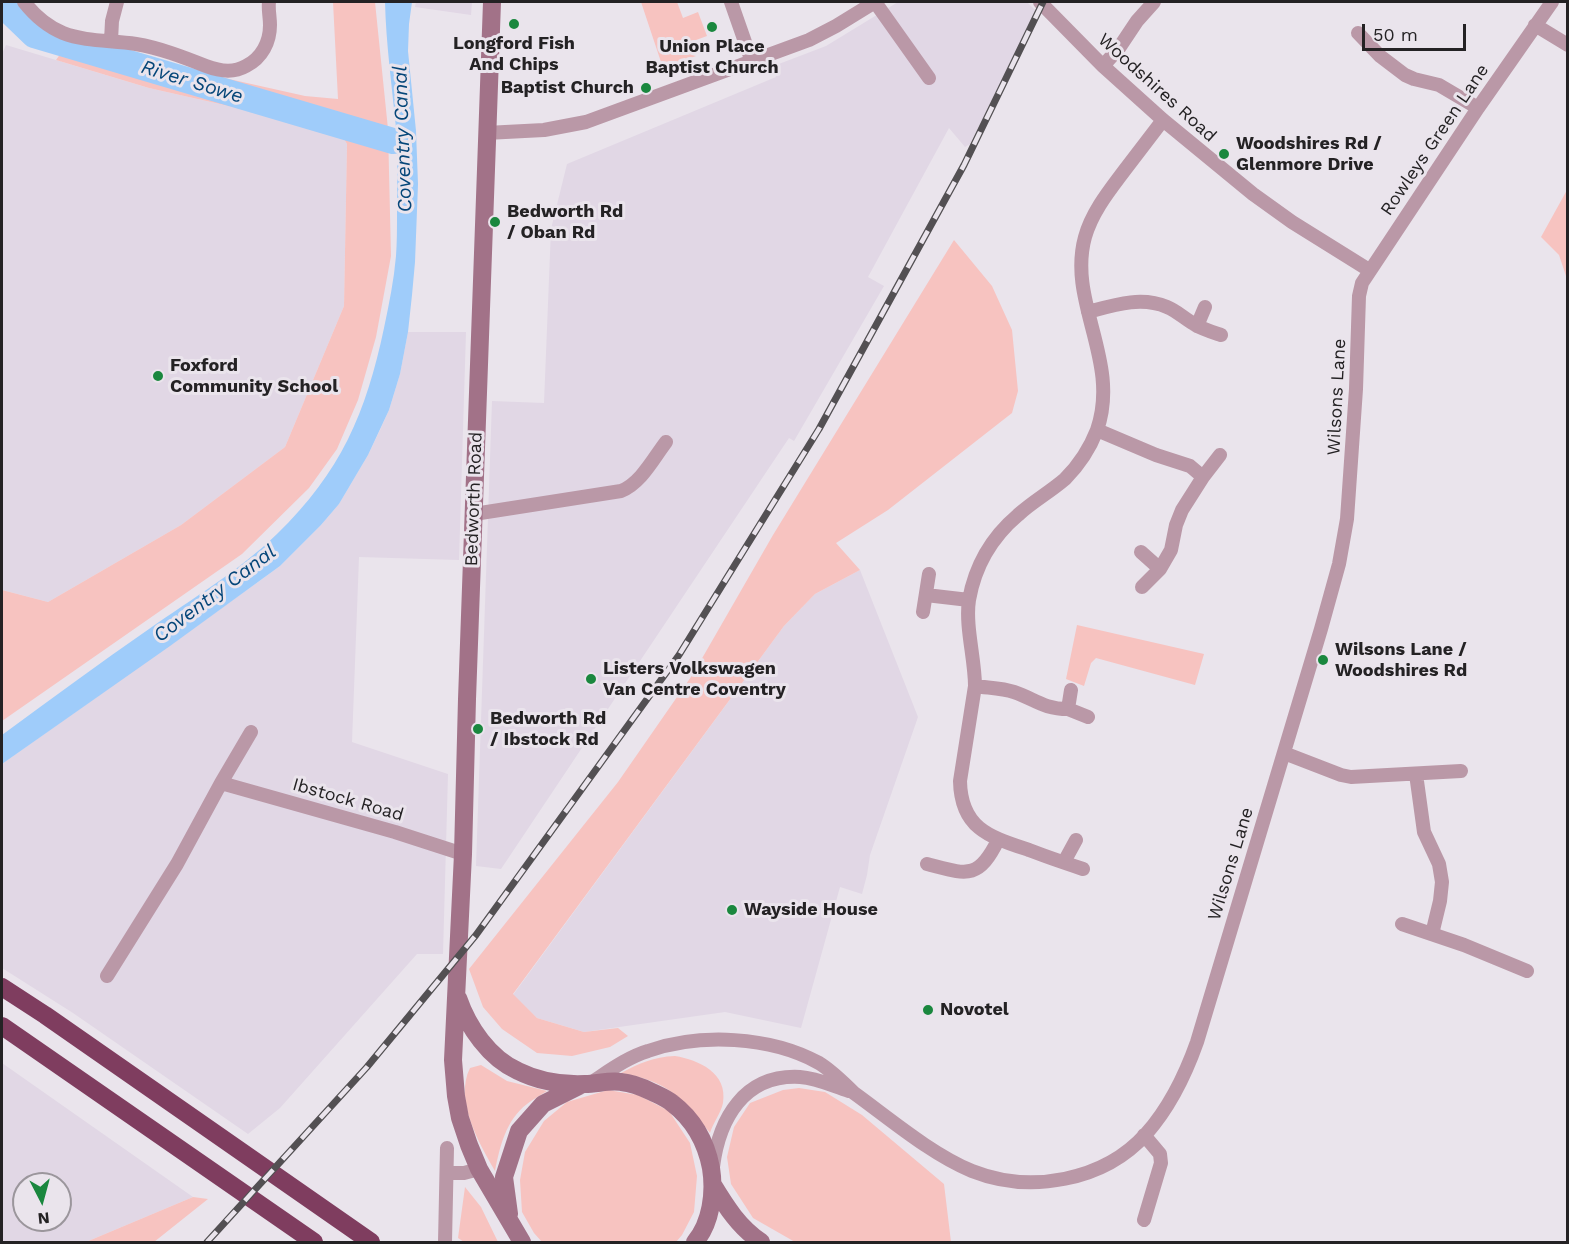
<!DOCTYPE html>
<html>
<head>
<meta charset="utf-8">
<style>
	body { margin:0 }
	#map { position:relative; width:1569px; height:1244px; overflow:hidden; background:#eae4ec; font-family:"Work Sans",sans-serif }
	canvas { display:block }
	.frame { position:absolute; inset:0; border:3px solid #242224; pointer-events:none }
	.north { position:absolute; left:12px; top:1172px; width:60px; height:60px; box-sizing:border-box; background:#eae4ec; border:2px solid #9b969c; border-radius:50%; rotate:174deg; font-size:16px; font-weight:700; line-height:24px; text-align:center; color:#242224 }
	.north::after { content:''; display:block; margin:auto; width:21px; height:27px; background:#1a873e; clip-path:polygon(50% 0,100% 100%,50% 72%,0 100%) }
	.scale { position:absolute; left:1362px; top:24px; width:104px; height:27px; box-sizing:border-box; border:3px solid #242224; border-top:0; padding-left:8px; font-size:18px; line-height:21px; white-space:nowrap; color:#242224; -webkit-text-stroke:4px #eae4ec; paint-order:stroke }
</style>
</head>
<body>
<div id="map">
<canvas width="1569" height="1244"></canvas>
<div class="frame"></div>
<div class="north">N</div>
<div class="scale">50 m</div>
</div>
<script>
const ctx = document.querySelector('canvas').getContext('2d');
ctx.lineJoin = 'round';
function fillPath(path, color) { ctx.fillStyle = color; ctx.fill(path, 'evenodd'); }
function strokePath(path, color, width, dash) { ctx.strokeStyle = color; ctx.lineWidth = width; ctx.lineCap = dash ? 'butt' : 'round'; ctx.setLineDash(dash || []); ctx.stroke(path); }
function write(font, color, halo, rows, align = 'center') {
  ctx.font = font + ' "Work Sans",sans-serif'; ctx.lineWidth = 6; ctx.setLineDash([]); ctx.textBaseline = 'middle'; ctx.strokeStyle = halo; ctx.fillStyle = color; for (const [text, x, y, turn = 0] of rows) {
    ctx.save(); ctx.translate(x, y); ctx.rotate((+turn || 0) * Math.PI / 180); ctx.textAlign = isNaN(turn) ? turn : align; if (halo) ctx.strokeText(text, 0, 0); ctx.fillText(text, 0, 0); ctx.restore();
  }
}
const built = new Path2D(`
	M 416,2 L 472,2 L 471,15 L 415,7 Z
	M 898,2 L 1027,2 L 1036,11 L 970,144 L 965,147 L 949,128 L 868,277 L 884,286 L 794,441 L 789,438 L 501,869 L 476,866 L 492,401 L 544,403 L 551,229 L 567,164 L 776,77 L 771,67 L 826,46 Z
	M 6,45 L 149,88 L 339,131 L 347,144 L 344,306 L 285,447 L 181,525 L 48,602 L 2,590 L 2,54 Z
	M 408,332 L 466,332 L 459,560 L 359,557 L 352,742 L 448,774 L 443,954 L 417,954 L 280,1108 L 248,1134 L 73,1013 L 2,968 L 2,764 L 261,580 L 280,566 L 321,525 L 339,504 L 368,455 L 380,430 L 389,410 L 400,374 Z
	M 860,570 L 918,717 L 870,855 L 867,875 L 862,894 L 840,887 L 801,1028 L 725,1012 L 584,1032 L 537,1018 L 513,995 L 784,626 L 815,594 Z
	M 2,1063 L 193,1197 L 86,1242 L 2,1242 ZM 24,1184 L 60,1184 L 60,1220 L 24,1220 Z`);
const green = new Path2D(`
	M 333,2 L 375,2 L 388,129 L 391,256 L 376,337 L 358,400 L 337,449 L 309,488 L 242,554 L 2,721 L 2,590 L 48,602 L 181,525 L 285,447 L 344,306 L 347,144 L 339,131 L 149,88 L 56,60 L 68,43 L 305,96 L 338,99 Z
	M 641,2 L 677,2 L 683,18 L 698,12 L 707,36 L 688,43 L 692,55 L 696,56 L 663,68 Z
	M 1567,190 L 1567,279 L 1559,255 L 1541,237 Z
	M 954,240 L 992,286 L 1012,330 L 1018,391 L 1012,413 L 888,510 L 836,543 L 860,570 L 815,594 L 784,626 L 513,994 L 537,1018 L 584,1032 L 618,1028 L 628,1036 L 610,1047 L 572,1056 L 537,1053 L 502,1029 L 483,1007 L 469,969 L 618,782 L 693,674 L 773,535 Z
	M 1077,625 L 1204,654 L 1195,685 L 1096,658 L 1091,663 L 1084,686 L 1066,679 Z
	M 675,1056 C 699,1060 728,1073 723,1103 C 721,1113 713,1123 710,1133 C 682,1097 667,1081 621,1073 C 640,1063 653,1057 675,1056 Z
	M 481,1065 L 507,1081 L 547,1091 C 541,1095 533,1099 527,1104 C 506,1120 500,1146 495,1171 C 479,1143 454,1100 470,1068 Z
	M 799,1088 L 825,1092 L 862,1115 L 944,1184 L 951,1242 L 795,1242 L 753,1218 L 731,1184 L 727,1157 L 734,1127 L 750,1103 L 783,1090 Z
	M 608,1090 L 638,1095 L 669,1111 L 690,1143 L 697,1176 L 694,1212 L 682,1235 L 676,1242 L 542,1242 L 534,1233 L 522,1212 L 520,1180 L 525,1152 L 544,1121 L 567,1102 Z
	M 465,1187 L 481,1207 L 498,1242 L 464,1242 L 458,1238 Z
	M 193,1197 L 208,1199 L 154,1242 L 86,1242 Z`);
const water = new Path2D(`
	M 385,2 L 412,2 L 409,24 L 408,51 L 416,131 L 418,184 L 415,262 L 412,295 L 408,332 L 400,374 L 389,410 L 368,455 L 339,504 L 321,525 L 280,566 L 170,646 L 2,764 L 2,735 C 51,699 100,663 149,629 C 193,598 239,571 277,534 C 341,472 366,413 384,328 C 389,304 394,280 396,256 C 397,242 397,228 397,215 C 397,186 398,157 396,128 C 392,86 386,44 385,2 Z`);
const river = new Path2D(`
	M 2,4 L 34,35 L 393,141`);
const street = new Path2D(`
	M 24,2 C 35,16 46,26 63,33 C 86,42 112,40 136,44 C 160,48 183,57 206,66 C 219,71 234,73 246,66 C 262,58 270,42 270,25 C 270,17 268,9 269,2
	M 731,2 L 752,62
	M 875,2 L 929,78
	M 1040,2 L 1103,66 L 1163,120 L 1253,194 L 1292,222 L 1369,270
	M 1535,25 L 1568,45
	M 1358,33 L 1380,56 L 1405,75 L 1414,79 L 1439,85 L 1478,108
	M 111,41 L 112,21 L 117,2
	M 1103,66 L 1119,48 L 1137,21 L 1154,2
	M 486,133 L 544,130 L 586,122 L 809,40 L 836,26 L 875,2
	M 1088,312 C 1114,305 1141,296 1167,307 C 1177,311 1185,319 1194,324 C 1202,329 1212,332 1221,335
	M 1197,326 L 1205,307
	M 1097,430 L 1156,455 L 1190,466 L 1203,477 L 1182,510 L 1176,525 L 1171,550 L 1160,569 L 1142,587
	M 1203,477 L 1220,455
	M 474,514 L 621,491 C 641,483 653,459 666,442
	M 1141,552 L 1160,569
	M 926,595 L 969,600
	M 923,612 L 929,574
	M 975,686 C 988,688 1002,688 1014,692 C 1035,699 1043,709 1068,709 L 1071,690
	M 1068,709 L 1088,717
	M 1284,753 L 1341,775 L 1351,777 L 1461,771
	M 1416,774 L 1424,832 L 1439,864 L 1442,882 L 1440,901 L 1432,934
	M 221,783 L 395,832 L 463,854
	M 1064,862 L 1076,840
	M 927,864 C 966,874 978,881 998,840
	M 1083,869 C 1065,863 1047,857 1029,850 C 990,837 961,829 960,781 L 975,686 C 975,659 965,626 969,600 C 975,566 992,537 1018,515 C 1032,502 1050,492 1065,479 C 1079,465 1090,448 1097,430 C 1121,361 1067,302 1085,237 C 1092,212 1109,191 1124,171 C 1137,154 1150,137 1163,120
	M 1402,924 L 1464,945 L 1527,971
	M 107,976 L 177,864 L 221,783 L 251,732
	M 592,1082 C 609,1071 628,1057 648,1051 C 700,1033 770,1036 819,1063 C 832,1071 843,1082 854,1093 C 890,1119 931,1154 972,1171 C 1030,1194 1104,1181 1146,1134 C 1170,1107 1185,1076 1197,1042 L 1321,629 L 1339,564 L 1347,519 L 1356,389 L 1359,296 L 1362,283 L 1478,108 L 1552,2
	M 713,1167 C 719,1119 744,1074 800,1077 C 817,1078 833,1086 849,1091
	M 447,1173 L 464,1173 L 479,1169
	M 1144,1220 L 1161,1163 L 1160,1154 L 1144,1135
	M 445,1242 L 447,1148`);
const secondary = new Path2D(`
	M 492,2 L 467,699 L 463,854 L 453,1060 L 456,1096 L 460,1118 L 469,1145 L 479,1169 L 522,1242
	M 458,998 C 468,1027 489,1058 518,1071 C 538,1081 562,1085 585,1084 C 597,1084 610,1080 621,1082 C 633,1083 642,1087 652,1092 C 658,1095 666,1098 672,1103 C 693,1119 706,1142 711,1168 C 715,1193 711,1223 695,1242
	M 713,1185 C 727,1208 739,1227 761,1242
	M 509,1214 L 504,1177 L 519,1131 L 543,1104 L 581,1085`);
const highway = new Path2D(`
	M 2,987 L 45,1015 L 371,1242
	M 2,1026 L 314,1242`);
const rail = new Path2D(`
	M 207,1242 L 367,1067 L 476,935 L 679,655 L 819,429 L 964,165 L 1043,2`);
const markers = [
	[514,24,6,"#1a873e"],
	[712,27,6,"#1a873e"],
	[646,88,6,"#1a873e"],
	[1224,154,6,"#1a873e"],
	[495,222,6,"#1a873e"],
	[158,376,6,"#1a873e"],
	[1323,660,6,"#1a873e"],
	[591,679,6,"#1a873e"],
	[478,729,6,"#1a873e"],
	[732,910,6,"#1a873e"],
	[928,1010,6,"#1a873e"]
];
const poiNames = [
	["Longford Fish",514,44,"center"],
	["And Chips",514,65,"center"],
	["Union Place",712,47,"center"],
	["Baptist Church",712,68,"center"],
	["Baptist Church",634,88,"right"],
	["Woodshires Rd /",1236,144],
	["Glenmore Drive",1236,165],
	["Bedworth Rd",507,212],
	["/ Oban Rd",507,233],
	["Foxford",170,366],
	["Community School",170,387],
	["Wilsons Lane /",1335,650],
	["Woodshires Rd",1335,671],
	["Listers Volkswagen",603,669],
	["Van Centre Coventry",603,690],
	["Bedworth Rd",490,719],
	["/ Ibstock Rd",490,740],
	["Wayside House",744,910],
	["Novotel",940,1010]
];
const streetNames = [
	["Woodshires Road",1157,88,42],
	["Rowleys Green Lane",1435,140,-56],
	["Wilsons Lane",1337,397,-87],
	["Bedworth Road",474,499,-88],
	["Ibstock Road",348,800,16],
	["Wilsons Lane",1231,864,-73]
];
const waterNames = [
	["River Sowe",192,82,17],
	["Coventry Canal",403,139,-92],
	["Coventry Canal",215,594,-37]
];
fillPath(built, '#e1d7e5');
fillPath(green, '#f7c3c0');
fillPath(water, '#9fccfa');
strokePath(river, '#9fccfa', 26);
strokePath(street, '#ba98a7', 14);
strokePath(secondary, '#a27288', 18);
strokePath(highway, '#7f3d5f', 18);
strokePath(rail, '#535053', 7);
strokePath(rail, '#eae4ec', 4.5, [14]);
for (const [x, y, r, color] of markers) { const dot = new Path2D(); dot.arc(x, y, r, 0, 2 * Math.PI); ctx.fillStyle = color; ctx.fill(dot); strokePath(dot, '#eae4ec', 2); }
write('bold 18px', '#242224', '#eae4ec', poiNames, 'left');
write('18px', '#242224', '#eae4ec', streetNames);
write('italic 20px', '#054679', '#eae4ec', waterNames);
</script>
</body>
</html>
